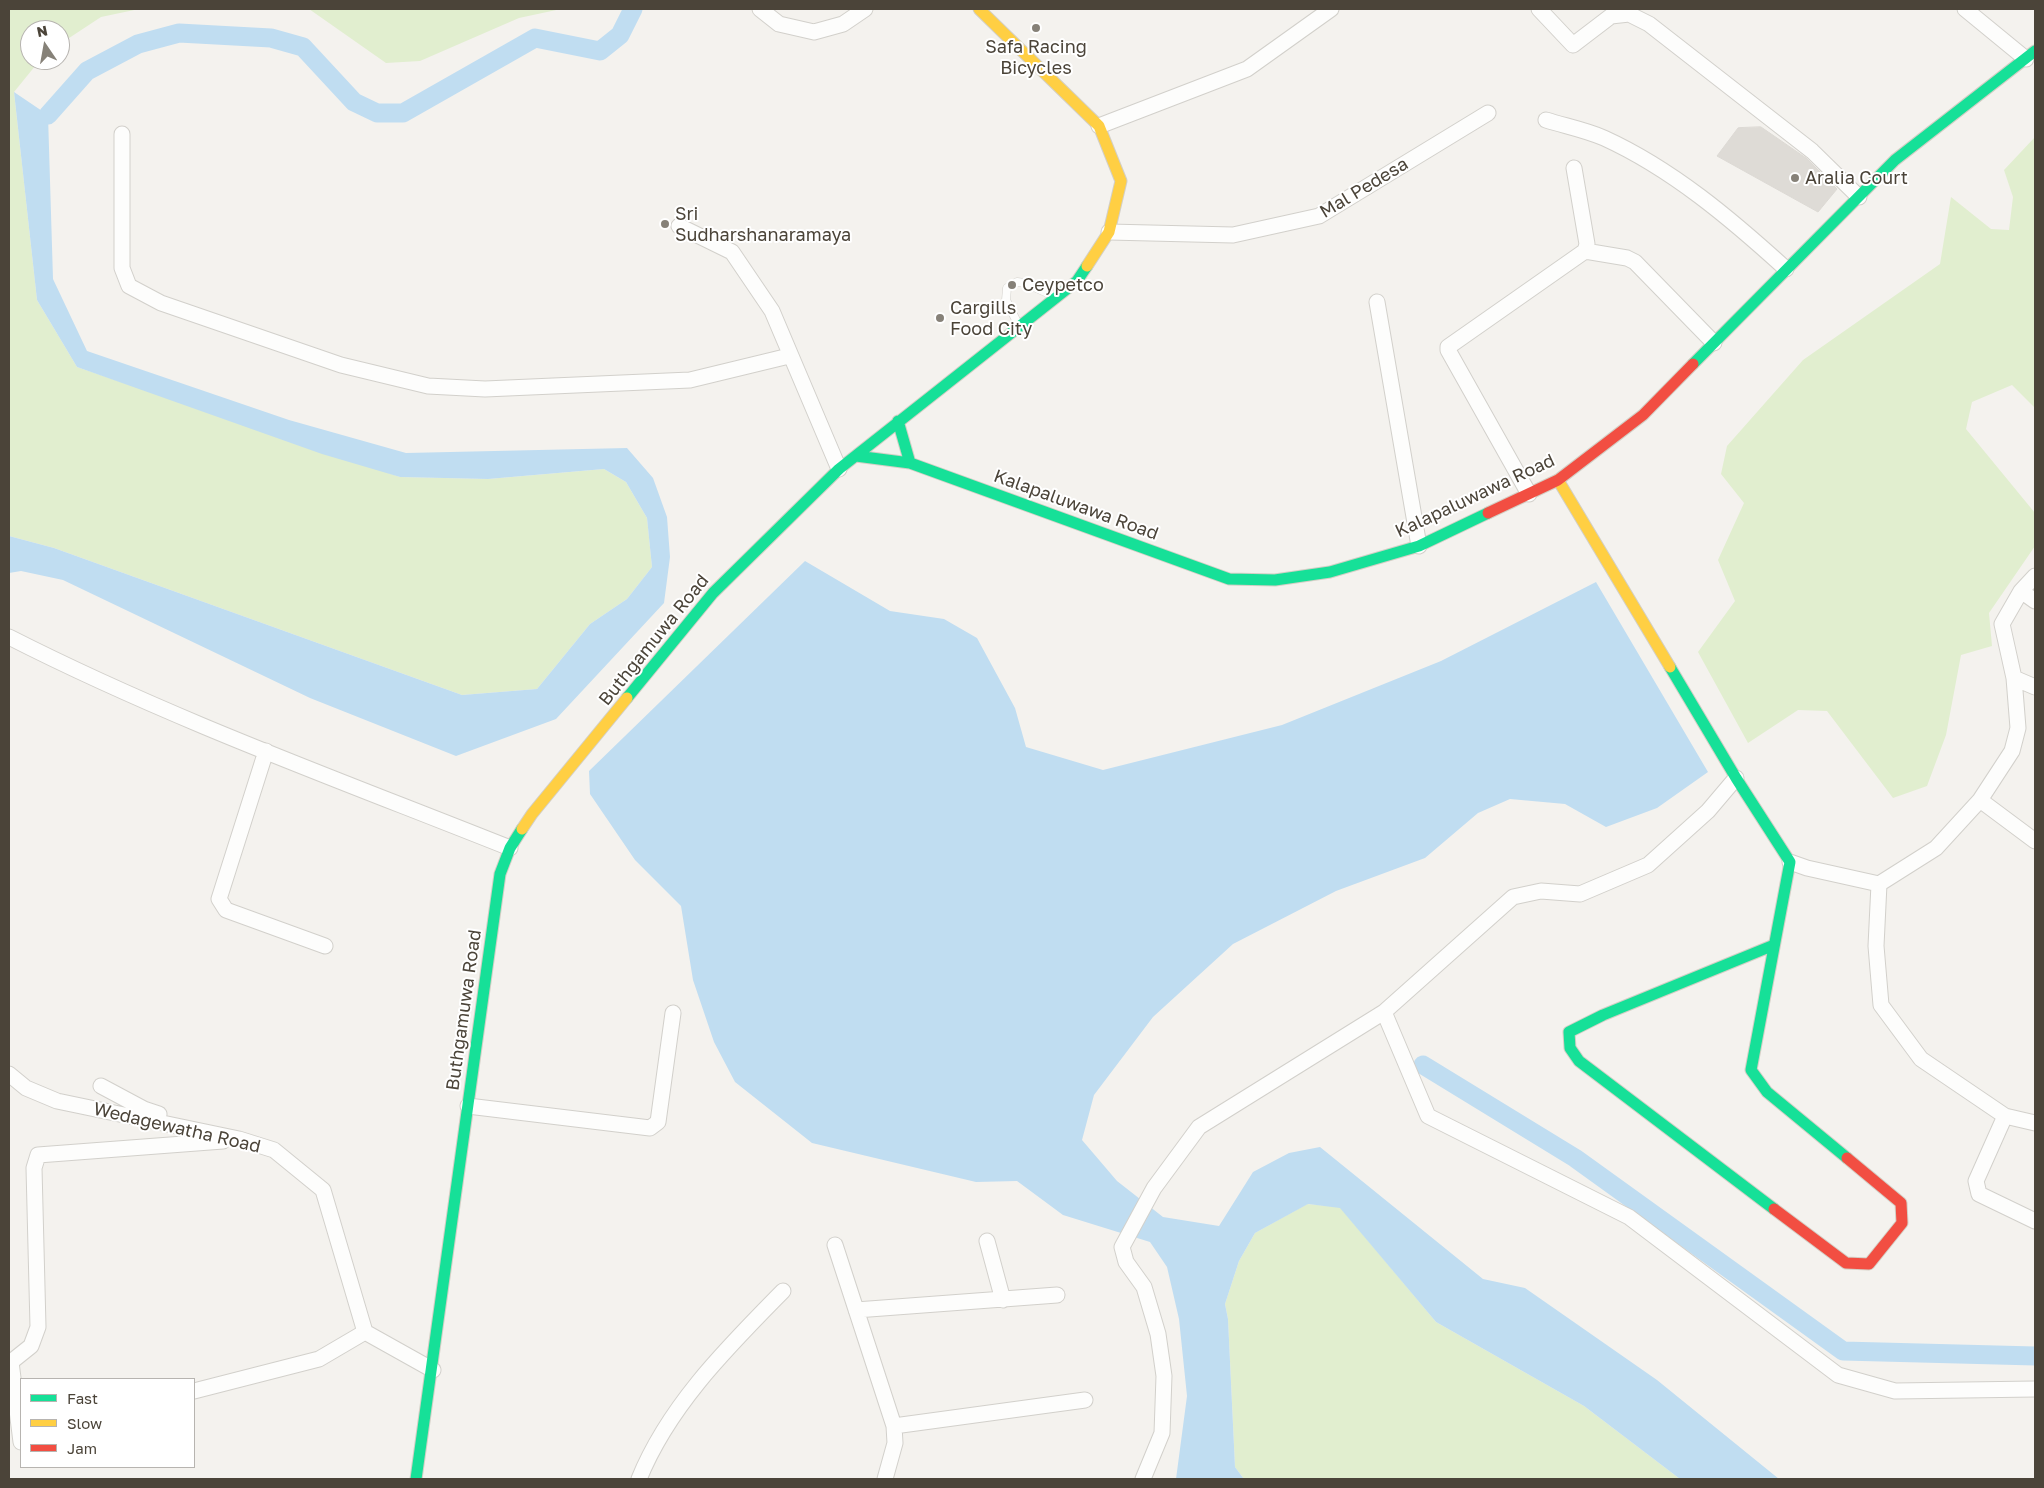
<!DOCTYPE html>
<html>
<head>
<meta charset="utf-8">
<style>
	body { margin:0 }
	#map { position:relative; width:2044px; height:1488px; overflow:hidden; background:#f4f2ee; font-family:"Golos Text",sans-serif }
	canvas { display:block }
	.frame { position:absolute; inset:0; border:10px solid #4b4439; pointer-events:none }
	.legend { position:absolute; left:20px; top:1378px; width:175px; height:90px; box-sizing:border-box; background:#fff; border:1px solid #b7b4b0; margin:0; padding:6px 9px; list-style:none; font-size:15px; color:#4b4439 }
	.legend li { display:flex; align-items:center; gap:10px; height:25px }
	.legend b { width:25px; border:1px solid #b7b4b0 }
	.north { position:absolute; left:20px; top:20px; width:50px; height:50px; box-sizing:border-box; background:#fff; border:1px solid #b7b4b0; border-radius:50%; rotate:348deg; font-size:14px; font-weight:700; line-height:20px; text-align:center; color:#4b4439 }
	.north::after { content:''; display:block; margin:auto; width:18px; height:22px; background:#868178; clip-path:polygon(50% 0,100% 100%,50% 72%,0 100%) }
</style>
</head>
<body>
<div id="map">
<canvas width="2044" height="1488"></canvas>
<div class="frame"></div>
<ul class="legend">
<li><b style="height:6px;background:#16e098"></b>Fast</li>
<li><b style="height:6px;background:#ffcf43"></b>Slow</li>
<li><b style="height:6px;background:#f24e42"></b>Jam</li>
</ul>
<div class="north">N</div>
</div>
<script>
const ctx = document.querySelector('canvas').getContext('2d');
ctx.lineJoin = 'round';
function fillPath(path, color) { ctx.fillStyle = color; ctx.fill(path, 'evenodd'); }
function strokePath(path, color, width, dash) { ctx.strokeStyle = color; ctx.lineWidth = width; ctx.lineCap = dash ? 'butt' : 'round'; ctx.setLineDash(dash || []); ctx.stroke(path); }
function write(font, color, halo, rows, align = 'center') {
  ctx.font = font + ' "Golos Text",sans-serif'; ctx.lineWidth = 4; ctx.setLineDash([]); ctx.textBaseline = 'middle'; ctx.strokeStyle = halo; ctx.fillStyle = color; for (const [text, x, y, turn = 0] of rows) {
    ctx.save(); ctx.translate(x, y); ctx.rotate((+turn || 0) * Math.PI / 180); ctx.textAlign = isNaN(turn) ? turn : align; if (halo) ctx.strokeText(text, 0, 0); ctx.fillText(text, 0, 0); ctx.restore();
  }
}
const green = new Path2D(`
	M 9,9 L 139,9 L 101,17 L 60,44 L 60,30 L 30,30 L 30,60 L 40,60 L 14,92 L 37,300 L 77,367 L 400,477 L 488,479 L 604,469 L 626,482 L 647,518 L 652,567 L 627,599 L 590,624 L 537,689 L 462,695 L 54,548 L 9,536 Z
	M 309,9 L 561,9 L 519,18 L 420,61 L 386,63 Z
	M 2035,137 L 2035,408 L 2012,385 L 1972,402 L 1966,429 L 2035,513 L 2035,546 L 1989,613 L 1992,646 L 1961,655 L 1946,735 L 1927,786 L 1893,798 L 1827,711 L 1798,710 L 1748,743 L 1698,652 L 1735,601 L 1718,560 L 1744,503 L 1721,474 L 1727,446 L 1803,360 L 1940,264 L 1951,197 L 1991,229 L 2009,230 L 2013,197 L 2004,170 Z
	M 1307,1204 L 1340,1207 L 1436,1322 L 1584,1406 L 1680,1479 L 1244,1479 L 1235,1467 L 1228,1319 L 1225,1304 L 1239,1261 L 1255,1233 Z`);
const water = new Path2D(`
	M 14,92 L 48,115 L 53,279 L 87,351 L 289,420 L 406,453 L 627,448 L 653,478 L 667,517 L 670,557 L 664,603 L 556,719 L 456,756 L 310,698 L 63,580 L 21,571 L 9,573 L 9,536 L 54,548 L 462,695 L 537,689 L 590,624 L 627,599 L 652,567 L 647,518 L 626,482 L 604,469 L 488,479 L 400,477 L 322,454 L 77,367 L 37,300 Z
	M 805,561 L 890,611 L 944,619 L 977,638 L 1015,708 L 1026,747 L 1103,770 L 1282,725 L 1441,661 L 1596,582 L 1708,772 L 1657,808 L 1606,827 L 1565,804 L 1510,799 L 1478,813 L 1425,858 L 1336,891 L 1233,944 L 1153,1017 L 1094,1095 L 1082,1140 L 1117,1181 L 1163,1217 L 1219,1226 L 1253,1172 L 1289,1153 L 1320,1147 L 1483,1279 L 1525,1288 L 1657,1380 L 1779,1479 L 1680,1479 L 1584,1406 L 1436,1322 L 1340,1208 L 1308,1204 L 1255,1233 L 1239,1261 L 1225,1304 L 1228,1319 L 1235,1467 L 1244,1479 L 1176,1479 L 1187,1396 L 1179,1319 L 1167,1267 L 1150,1242 L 1063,1215 L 1017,1181 L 976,1182 L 812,1143 L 735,1082 L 714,1042 L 693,980 L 681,906 L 635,860 L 590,794 L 589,771 Z`);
const canal = new Path2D(`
	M 48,115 L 87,71 L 138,44 L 179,33 L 271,38 L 303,47 L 354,102 L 377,113 L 403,113 L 535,38 L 600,51 L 620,35 L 633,9
	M 1423,1065 L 1575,1158 L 1843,1351 L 2035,1356`);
const building = new Path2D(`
	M 1761,127 L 1806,158 L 1837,189 L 1818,212 L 1717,156 L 1738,128 Z`);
const lane = new Path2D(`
	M 1018,324 L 1006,300 L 1007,288 L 1017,282 L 1025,283 L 1052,295`);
const street = new Path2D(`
	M 760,9 L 779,24 L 814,32 L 843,24 L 865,9
	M 1539,9 L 1573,45 L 1611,16 L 1629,14 L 1649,24 L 1812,151 L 1859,197
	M 1965,9 L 2026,59
	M 1546,120 C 1565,126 1586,130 1604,138 C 1672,169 1731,219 1786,269
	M 1099,126 L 1247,69 L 1331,9
	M 122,134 L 122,268 L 129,286 L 161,303 L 341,365 L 428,386 L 485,389 L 690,380 L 789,356
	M 679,226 L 732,252 L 772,311 L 839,469
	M 1109,232 L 1233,235 L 1319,216 L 1488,113
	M 1585,251 L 1627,258 L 1635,262 L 1714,343
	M 1377,302 L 1419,546
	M 1529,494 L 1448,350 L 1448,347 L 1585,251 L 1587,244 L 1574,168
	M 2021,591 L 2035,601
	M 9,637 C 170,719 342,781 510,848
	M 2014,678 L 2035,687
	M 266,751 L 219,899 L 226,910 L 325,946
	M 1980,800 L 2035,841
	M 1790,862 L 1807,868 L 1879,884 L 1936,848 L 1980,800 L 2012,751 L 2018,728 L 2014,678 L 2002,624 L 2021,591 L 2035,576
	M 1879,884 L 1876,946 L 1881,1005 L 1921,1059 L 2005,1116 L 2035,1123
	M 1384,1012 L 1428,1116 L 1629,1217 L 1838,1375 L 1895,1391 L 2035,1389
	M 9,1074 L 26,1088 L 57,1101 L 239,1139 L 274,1150 L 323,1190 L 365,1332 L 433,1370
	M 101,1086 L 144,1109 L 159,1114
	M 468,1106 L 650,1128 L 658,1122 L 673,1013
	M 2005,1116 L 1976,1181 L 1979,1194 L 2035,1221
	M 987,1241 L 1003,1300
	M 835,1245 L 894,1426 L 895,1443 L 885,1479
	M 856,1310 L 1057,1295
	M 194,1391 L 319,1359 L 365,1332
	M 894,1426 L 1085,1400
	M 21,1442 L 11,1362 L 31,1346 L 38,1327 L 34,1168 L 38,1155 L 223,1141
	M 639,1479 C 669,1405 728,1347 783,1291
	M 1143,1479 L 1162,1433 L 1164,1376 L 1158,1334 L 1144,1287 L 1126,1262 L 1122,1247 L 1154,1188 L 1199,1127 L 1384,1012 L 1513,897 L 1541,891 L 1580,894 L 1648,865 L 1708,811 L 1736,778`);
const fast = new Path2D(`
	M 1693,364 L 1895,160 L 2035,51
	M 898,421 L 910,463
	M 856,456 L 910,463 L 1229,579 L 1275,580 L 1330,572 L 1419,546 L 1488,513
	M 1670,667 L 1736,778 L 1790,862 L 1751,1070 L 1767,1092 L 1847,1158
	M 627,698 L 713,593 L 839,469 L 1077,281 L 1087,266
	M 1774,945 L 1603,1015 L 1569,1032 L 1570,1048 L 1579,1061 L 1774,1209
	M 416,1479 L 500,874 L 510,848 L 522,829`);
const slow = new Path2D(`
	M 979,9 L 1099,126 L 1121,181 L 1109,232 L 1087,266
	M 1558,480 L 1670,667
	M 522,829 L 532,814 L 627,698`);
const jam = new Path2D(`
	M 1488,513 L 1558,480 L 1643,415 L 1693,364
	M 1774,1209 L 1846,1263 L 1869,1264 L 1902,1223 L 1901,1203 L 1847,1158`);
const markers = [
	[1036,28,5,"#868178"],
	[1795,178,5,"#868178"],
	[665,224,5,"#868178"],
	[1012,285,5,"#868178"],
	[940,318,5,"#868178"]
];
const poiNames = [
	["Safa Racing",1036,47,"center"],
	["Bicycles",1036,68,"center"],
	["Aralia Court",1805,178],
	["Sri",675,214],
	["Sudharshanaramaya",675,235],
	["Ceypetco",1022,285],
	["Cargills",950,308],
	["Food City",950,329]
];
const streetNames = [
	["Mal Pedesa",1364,188,-31],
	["Kalapaluwawa Road",1475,496,-25],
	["Kalapaluwawa Road",1076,505,20],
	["Buthgamuwa Road",654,640,-51],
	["Buthgamuwa Road",464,1010,-82],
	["Wedagewatha Road",177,1128,13]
];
fillPath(green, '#e1eecf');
fillPath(water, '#c0ddf1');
strokePath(canal, '#c0ddf1', 19);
fillPath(building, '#dedbd6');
strokePath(building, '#dcd9d4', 1);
strokePath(lane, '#d2d0cb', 9);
strokePath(street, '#d2d0cb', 17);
strokePath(fast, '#d3cfc5', 13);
strokePath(slow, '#d3cfc5', 13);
strokePath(jam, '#d3cfc5', 13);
strokePath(lane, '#fdfdfc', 8);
strokePath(street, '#fdfdfc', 15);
strokePath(fast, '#16e098', 11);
strokePath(slow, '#ffcf43', 11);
strokePath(jam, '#f24e42', 11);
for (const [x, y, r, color] of markers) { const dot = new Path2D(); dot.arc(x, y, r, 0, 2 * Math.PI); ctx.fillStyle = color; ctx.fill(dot); strokePath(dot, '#fff', 2); }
write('18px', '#4b4439', '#fff', poiNames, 'left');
write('18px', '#4b4439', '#fff', streetNames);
</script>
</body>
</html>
